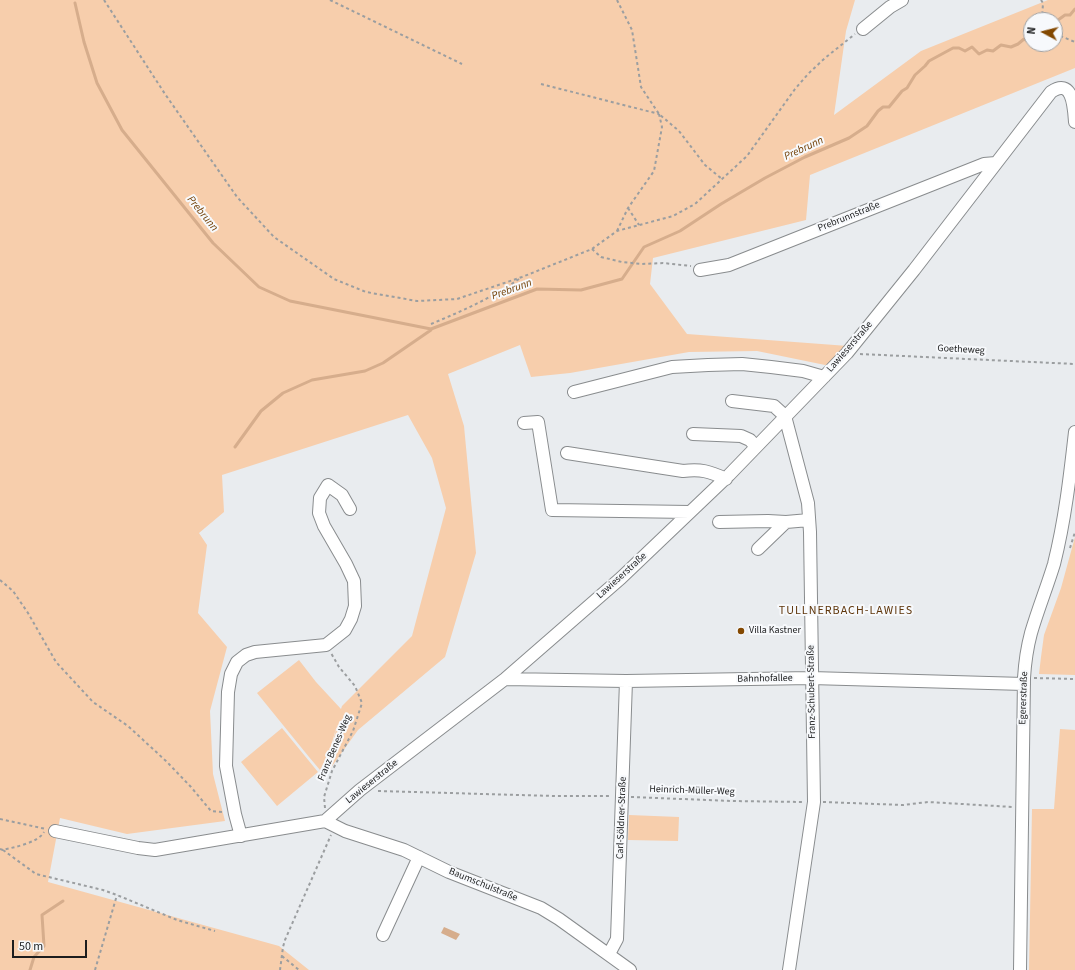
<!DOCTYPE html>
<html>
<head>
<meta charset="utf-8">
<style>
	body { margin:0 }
	#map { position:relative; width:1075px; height:970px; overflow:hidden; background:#e9ecef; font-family:"Source Sans 3",sans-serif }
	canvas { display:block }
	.north { position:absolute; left:1023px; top:12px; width:40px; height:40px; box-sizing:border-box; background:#f7f9fc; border:1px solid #9fa1a3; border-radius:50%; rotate:277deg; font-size:11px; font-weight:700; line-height:16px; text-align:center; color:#1c1d1e }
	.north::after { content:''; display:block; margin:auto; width:14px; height:18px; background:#834800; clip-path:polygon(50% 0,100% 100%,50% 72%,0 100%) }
	.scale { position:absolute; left:12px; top:940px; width:75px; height:18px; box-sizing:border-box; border:2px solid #1c1d1e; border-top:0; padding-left:5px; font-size:12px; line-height:14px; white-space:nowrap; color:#1c1d1e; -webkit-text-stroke:3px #f7f9fc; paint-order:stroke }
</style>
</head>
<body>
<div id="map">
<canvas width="1075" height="970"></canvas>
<div class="north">N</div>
<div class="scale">50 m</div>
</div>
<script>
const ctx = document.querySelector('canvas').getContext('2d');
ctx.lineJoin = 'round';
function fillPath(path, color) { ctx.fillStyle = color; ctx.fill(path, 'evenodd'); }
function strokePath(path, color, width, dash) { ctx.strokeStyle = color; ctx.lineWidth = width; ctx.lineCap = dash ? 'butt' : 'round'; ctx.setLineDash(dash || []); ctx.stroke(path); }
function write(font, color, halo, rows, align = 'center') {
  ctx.font = font + ' "Source Sans 3",sans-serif'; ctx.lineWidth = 4; ctx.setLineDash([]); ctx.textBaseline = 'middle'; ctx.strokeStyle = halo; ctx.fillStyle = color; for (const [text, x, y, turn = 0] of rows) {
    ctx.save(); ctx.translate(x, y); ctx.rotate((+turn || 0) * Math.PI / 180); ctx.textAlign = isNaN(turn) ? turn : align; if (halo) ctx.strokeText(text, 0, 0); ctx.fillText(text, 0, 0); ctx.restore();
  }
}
const green = new Path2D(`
	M 0,0 L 855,0 L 846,31 L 834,115 L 921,51 L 1048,0 L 1075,0 L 1075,68 L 810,175 L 806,220 L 653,258 L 650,284 L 687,334 L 848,346 L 830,366 L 757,351 L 689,352 L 570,373 L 531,377 L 520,345 L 448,374 L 464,426 L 476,553 L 445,657 L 358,730 L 325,776 L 337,725 L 329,753 L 320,770 L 309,757 L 257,693 L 299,660 L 316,682 L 341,709 L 342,706 L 412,636 L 446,508 L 432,458 L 408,415 L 222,475 L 224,512 L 199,533 L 207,545 L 198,613 L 227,647 L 210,711 L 213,774 L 225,821 L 127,834 L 60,818 L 48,882 L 279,946 L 309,970 L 0,970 ZM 1031,20 L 1055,20 L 1055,44 L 1031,44 Z
	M 1075,537 L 1075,675 L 1039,674 L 1041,657 L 1044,635 L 1061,588 Z
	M 282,728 L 318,772 L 277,806 L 241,762 Z
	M 1060,729 L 1075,730 L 1075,970 L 1029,970 L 1032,809 L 1054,809 Z
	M 629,815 L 679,817 L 678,841 L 628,840 Z`);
const water = new Path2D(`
	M 444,927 L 460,934 L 456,940 L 441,933 Z`);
const stream = new Path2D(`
	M 75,3 L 84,42 L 97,83 L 122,130 L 213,243 L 259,287 L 290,301 L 431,329 L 537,289 L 581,290 L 622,279 L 644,247 L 680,231 L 721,204 L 765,178 L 805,157 L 849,138 L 867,126 L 878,111 L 883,107 L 889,107 L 902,91 L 907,88 L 915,75 L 925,66 L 929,61 L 953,48 L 959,48 L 965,51 L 972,47 L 979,54 L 987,50 L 993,51 L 1001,45 L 1011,47 L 1018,44 L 1024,39 L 1031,42
	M 1055,29 L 1058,20 L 1065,15 L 1070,15 L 1075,9
	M 235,447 L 261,411 L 283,393 L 312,380 L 365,371 L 383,363 L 431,330
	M 30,970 L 34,957 L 44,946 L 42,915 L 63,901`);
const path = new Path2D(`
	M 104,0 L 165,94 L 237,197 L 274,237 L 334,279 L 366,292 L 417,301 L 457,299 L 522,277 L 592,249 L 617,231 L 673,216 L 695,204 L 747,156 L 795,89 L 808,74 L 825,58 L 855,34
	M 330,0 L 462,64
	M 617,0 L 632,30 L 641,87 L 659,114 L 679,131 L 705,165 L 722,179
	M 1041,0 L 1043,3 L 1042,20
	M 1055,33 L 1058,35 L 1075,42
	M 541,84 L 659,114
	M 628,208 L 639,225
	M 617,231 L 628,208 L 654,171 L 662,127 L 659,114
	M 592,249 L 601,257 L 622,262 L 642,264 L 663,263 L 691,266
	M 431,324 C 462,311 492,298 519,279
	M 860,354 L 1075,364
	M 1070,548 L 1075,532
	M 0,580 L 13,591 L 28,613 L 56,662 L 93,702 L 128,726 L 166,761 L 191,787 L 211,811 L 223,812
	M 1034,678 L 1075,679
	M 378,791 L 555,796 L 611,796
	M 631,797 L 733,801 L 803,802
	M 823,802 L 903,805 L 928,802 L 1013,807
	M 325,808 L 324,797 L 332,771 L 353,731 L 362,703 L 355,686 L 339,667 L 331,653
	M 0,819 L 46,829
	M 0,849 L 3,850 C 14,847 38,843 44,832
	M 3,850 L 36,874 L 103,890 L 117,895 L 177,920 L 215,931
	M 282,956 L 299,970
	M 95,970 L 117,895
	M 280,970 L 283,947 L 285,940 L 331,835`);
const minor = new Path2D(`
	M 863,29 L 890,7 L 902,0
	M 700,270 L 729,265 L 984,164 L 996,163
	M 574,392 L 672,367 L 708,365 L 742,364 L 771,367 L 803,371 L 824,377
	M 732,401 L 774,406 L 785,416 L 808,503 L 810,532 L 814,802 L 789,970
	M 524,423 L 538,422 L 552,510 L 690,512
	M 693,434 L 741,436 L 750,440 L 756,447
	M 567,453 L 683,471 C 701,469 709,471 726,479
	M 719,522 L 768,521 L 786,522
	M 758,549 L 786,522 L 809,520
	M 505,679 L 626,681 L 811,678 L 1024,684
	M 325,821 L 345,831 L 404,850 L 449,872 L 541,908 L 559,919 L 630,970
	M 55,831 L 138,848 L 155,850 L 325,821 L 360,790 L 505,679 L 621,578 L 729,475 L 847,353 L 914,270 L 1051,92 C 1073,77 1074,108 1075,122
	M 241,836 L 235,814 L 226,766 L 228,692 L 231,674 L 237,662 L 246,655 L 255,652 L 326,645 L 345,630 L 351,619 L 355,606 L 354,581 L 346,564 L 324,526 L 319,513 L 320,498 L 328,485 L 342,495 L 350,509
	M 383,935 L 419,857
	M 609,954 L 617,939 L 626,681
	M 1020,970 L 1024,678 C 1025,662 1027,648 1031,633 C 1038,609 1047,587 1054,564 C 1065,520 1070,476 1075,432`);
const markers = [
	[741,631,4,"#834800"]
];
const streetNames = [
	["Prebrunnstraße",849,217,-22],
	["Lawieserstraße",850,347,-49],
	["Goetheweg",961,350,3],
	["Lawieserstraße",622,576,-42],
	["Bahnhofallee",765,679,-1],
	["Franz-Schubert-Straße",812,692,-91],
	["Egererstraße",1024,698,-88],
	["Franz Benes-Weg",335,748,-67],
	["Lawieserstraße",372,782,-39],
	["Heinrich-Müller-Weg",692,791,2],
	["Carl-Söldner-Straße",622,818,-88],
	["Baumschulstraße",483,885,22]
];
const poiNames = [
	["Villa Kastner",749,631]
];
const waterNames = [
	["Prebrunn",804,149,-25],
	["Prebrunn",202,214,51],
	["Prebrunn",512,290,-20]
];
const quarterNames = [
	["TULLNERBACH-LAWIES",846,611]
];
fillPath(green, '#f7ceac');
fillPath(water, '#d6ad8c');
strokePath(stream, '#d6ad8c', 3);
strokePath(minor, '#898c8e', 14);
strokePath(path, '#9b9ea0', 2, [3, 3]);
strokePath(minor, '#fff', 12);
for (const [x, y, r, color] of markers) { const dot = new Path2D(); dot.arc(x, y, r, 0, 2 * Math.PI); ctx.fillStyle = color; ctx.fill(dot); strokePath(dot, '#f7f9fc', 1.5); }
write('10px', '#1c1d1e', '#f7f9fc', streetNames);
write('10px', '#1c1d1e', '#f7f9fc', poiNames, 'left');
write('italic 11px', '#703d01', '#f7f9fc', waterNames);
ctx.letterSpacing = '1px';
write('12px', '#5f360b', '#f7f9fc', quarterNames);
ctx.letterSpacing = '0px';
</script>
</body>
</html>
